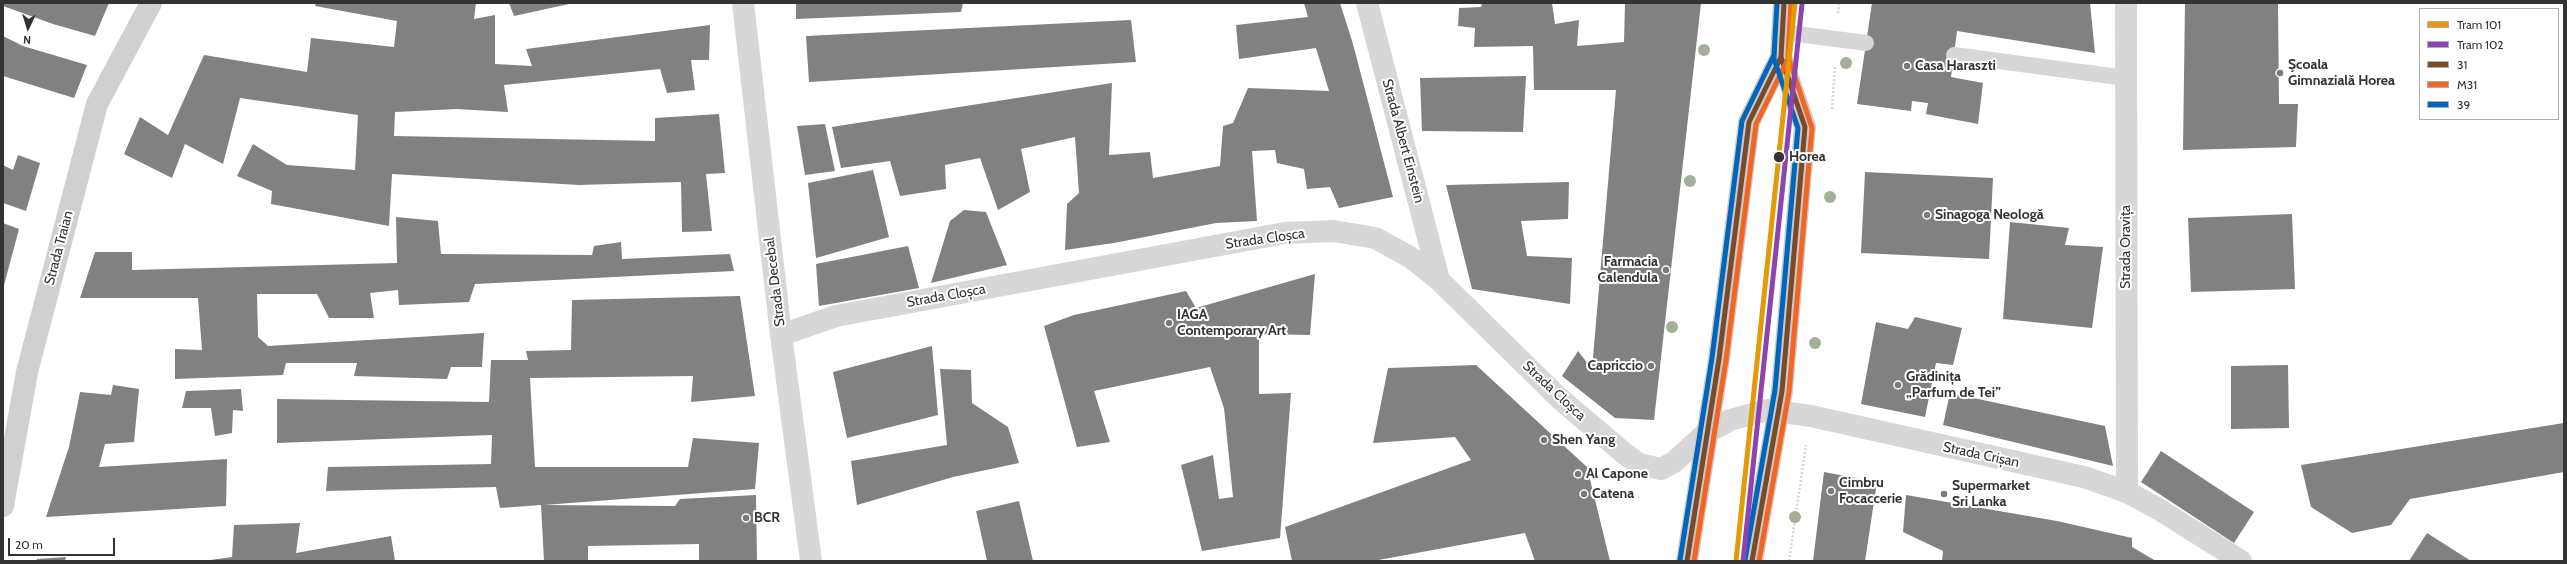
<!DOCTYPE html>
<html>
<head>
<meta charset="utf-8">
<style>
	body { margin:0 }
	#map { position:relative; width:2567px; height:564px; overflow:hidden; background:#fff; font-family:Cabin,sans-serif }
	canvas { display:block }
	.frame { position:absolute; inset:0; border:4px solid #333; pointer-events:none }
	.legend { position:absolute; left:2419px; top:8px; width:140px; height:112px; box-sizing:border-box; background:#fff; border:1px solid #adadad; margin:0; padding:5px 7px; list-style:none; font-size:12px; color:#333 }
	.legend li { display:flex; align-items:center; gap:8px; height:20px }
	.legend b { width:20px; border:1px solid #adadad }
	.north { position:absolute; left:8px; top:8px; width:40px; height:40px; -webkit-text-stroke:3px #fff; paint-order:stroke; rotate:184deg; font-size:11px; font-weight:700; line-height:16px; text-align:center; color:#333 }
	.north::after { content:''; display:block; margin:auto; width:14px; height:18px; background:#333; clip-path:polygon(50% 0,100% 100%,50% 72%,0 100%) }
	.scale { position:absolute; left:8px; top:538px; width:107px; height:18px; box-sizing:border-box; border:2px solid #333; border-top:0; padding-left:5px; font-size:12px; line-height:14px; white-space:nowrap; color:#333; -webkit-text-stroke:3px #fff; paint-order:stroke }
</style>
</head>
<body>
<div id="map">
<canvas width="2567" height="564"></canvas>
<div class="frame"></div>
<ul class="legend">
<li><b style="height:5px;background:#e39a05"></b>Tram 101</li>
<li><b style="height:5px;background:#8e44ad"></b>Tram 102</li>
<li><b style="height:5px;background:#7a4b2a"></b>31</li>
<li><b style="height:5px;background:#f26522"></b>M31</li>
<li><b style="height:5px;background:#0065bd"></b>39</li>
</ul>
<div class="north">N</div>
<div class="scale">20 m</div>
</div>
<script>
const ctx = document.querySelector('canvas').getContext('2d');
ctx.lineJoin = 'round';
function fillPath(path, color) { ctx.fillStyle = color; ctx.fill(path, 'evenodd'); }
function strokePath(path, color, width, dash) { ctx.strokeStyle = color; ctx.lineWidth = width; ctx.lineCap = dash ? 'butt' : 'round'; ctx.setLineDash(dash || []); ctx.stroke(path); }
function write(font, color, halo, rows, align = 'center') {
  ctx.font = font + ' Cabin,sans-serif'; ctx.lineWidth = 4; ctx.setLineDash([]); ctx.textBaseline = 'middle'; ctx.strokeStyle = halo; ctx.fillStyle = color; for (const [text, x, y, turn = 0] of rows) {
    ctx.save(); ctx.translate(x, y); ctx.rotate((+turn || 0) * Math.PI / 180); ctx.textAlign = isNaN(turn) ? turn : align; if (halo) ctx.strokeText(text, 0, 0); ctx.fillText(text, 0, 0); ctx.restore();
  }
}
const building = new Path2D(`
	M 3,3 L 109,3 L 95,36 L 53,24 L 3,6 Z
	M 316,3 L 476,3 L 474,19 L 495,15 L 495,64 L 532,66 L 526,49 L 710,25 L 709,60 L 691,60 L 695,90 L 667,93 L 660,69 L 504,85 L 508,112 L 457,109 L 395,112 L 394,136 L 655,141 L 655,118 L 719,114 L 725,173 L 706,174 L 712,231 L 682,232 L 681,182 L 579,185 L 392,174 L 389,226 L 271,204 L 272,191 L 237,176 L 253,144 L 287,165 L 355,170 L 358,115 L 240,98 L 223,164 L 185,144 L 172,178 L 124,154 L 140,117 L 168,135 L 204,55 L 307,72 L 311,38 L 394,47 L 397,21 L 315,6 Z
	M 509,3 L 569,3 L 569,4 L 514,16 Z
	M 796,3 L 963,3 L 961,12 L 796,19 Z
	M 1304,3 L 1340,3 L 1353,44 L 1393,197 L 1339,208 L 1330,187 L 1307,189 L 1304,169 L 1277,163 L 1275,150 L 1252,151 L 1257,221 L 1216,223 L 1114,243 L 1065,250 L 1067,204 L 1079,193 L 1075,137 L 1021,149 L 1030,192 L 998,210 L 980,158 L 945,165 L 946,189 L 900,196 L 890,161 L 841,168 L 832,127 L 1112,83 L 1109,155 L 1150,152 L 1153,178 L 1220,166 L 1223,126 L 1233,123 L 1248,88 L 1329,91 L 1316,48 L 1239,59 L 1236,25 L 1308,17 Z
	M 1482,3 L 1552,3 L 1555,24 L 1579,20 L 1577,46 L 1624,42 L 1625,3 L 1701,3 L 1654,420 L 1615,418 L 1562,376 L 1578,351 L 1592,369 L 1616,90 L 1534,90 L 1533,46 L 1474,47 L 1475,28 L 1458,26 L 1459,8 L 1481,7 Z
	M 1872,3 L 2090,3 L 2095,53 L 1957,31 L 1951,77 L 1983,83 L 1978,124 L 1926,114 L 1928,103 L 1912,101 L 1911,111 L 1857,104 Z
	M 2185,3 L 2278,3 L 2279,104 L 2298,104 L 2296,147 L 2183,150 Z
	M 1131,20 L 1136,62 L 809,82 L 806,36 Z
	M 3,36 L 23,46 L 87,65 L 74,98 L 3,76 Z
	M 1526,76 L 1523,132 L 1422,131 L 1420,78 Z
	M 825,124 L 835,171 L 805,175 L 797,126 Z
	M 18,155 L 40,163 L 26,211 L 3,203 L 3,165 L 13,170 Z
	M 873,170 L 889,237 L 816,258 L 808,183 Z
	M 1865,172 L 1993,178 L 1989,259 L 1861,253 Z
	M 1569,182 L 1568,219 L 1521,221 L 1527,256 L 1572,258 L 1570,304 L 1472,289 L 1446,185 Z
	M 964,210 L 986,212 L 1007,265 L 931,283 L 950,221 Z
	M 2292,214 L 2295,289 L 2191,292 L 2188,218 Z
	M 396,217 L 438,221 L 441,254 L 592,255 L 594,246 L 621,242 L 622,259 L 730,254 L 734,271 L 475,284 L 469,302 L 399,305 L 398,290 L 370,293 L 374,318 L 329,318 L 317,294 L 257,294 L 258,337 L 268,346 L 484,333 L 482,367 L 451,367 L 447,379 L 354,376 L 357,363 L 286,363 L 283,375 L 175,379 L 175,349 L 202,350 L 198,298 L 80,298 L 95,252 L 132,252 L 132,270 L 397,263 Z
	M 2010,222 L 2069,228 L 2065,245 L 2103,247 L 2092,328 L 2003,319 Z
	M 3,223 L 19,229 L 3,289 Z
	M 908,246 L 919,288 L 819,306 L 816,264 Z
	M 1315,274 L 1310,335 L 1259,334 L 1259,394 L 1291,393 L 1280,538 L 1202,551 L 1181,465 L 1213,455 L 1219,499 L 1233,497 L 1224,408 L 1210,367 L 1094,391 L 1110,442 L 1077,447 L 1044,326 L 1074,315 L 1186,291 L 1196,308 Z
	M 740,296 L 755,396 L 691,402 L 693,376 L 530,378 L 535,467 L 688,467 L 693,438 L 759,443 L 755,489 L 544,505 L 675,506 L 680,499 L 756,495 L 757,561 L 699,561 L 699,544 L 588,546 L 588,561 L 544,561 L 541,505 L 500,508 L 496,487 L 326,491 L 328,467 L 491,464 L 492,435 L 277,443 L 277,399 L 489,402 L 491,360 L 528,360 L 526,351 L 571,350 L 572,300 Z
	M 1915,317 L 1962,328 L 1953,365 L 1936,363 L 1925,417 L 1861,404 L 1876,322 L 1908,329 Z
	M 932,346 L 938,415 L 847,438 L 833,372 Z
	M 1476,365 L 1587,467 L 1610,561 L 1535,561 L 1525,533 L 1373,561 L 1292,561 L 1285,527 L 1471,460 L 1455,437 L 1373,443 L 1388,368 Z
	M 2288,365 L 2289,428 L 2231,429 L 2231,366 Z
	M 940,369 L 971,370 L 972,403 L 1008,427 L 1019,463 L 953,477 L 857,505 L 851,461 L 947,445 Z
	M 113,385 L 139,389 L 134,442 L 105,444 L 99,467 L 227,459 L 226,506 L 46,517 L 69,447 L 80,392 L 111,395 Z
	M 241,389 L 243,411 L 233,410 L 232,433 L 215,436 L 211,408 L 182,408 L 186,391 Z
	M 1950,393 L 2105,426 L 2113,466 L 1943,425 Z
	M 2564,423 L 2564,472 L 2410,499 L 2391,525 L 2352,533 L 2311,507 L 2301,465 Z
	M 2161,451 L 2254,512 L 2234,543 L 2141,482 Z
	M 1824,472 L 1877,482 L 1865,561 L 1813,561 Z
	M 1906,495 L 2057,521 L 2132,538 L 2132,547 L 2156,561 L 1942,561 L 1943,551 L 1903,532 Z
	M 1019,501 L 1033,561 L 987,561 L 976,511 Z
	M 300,523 L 296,553 L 391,536 L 395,561 L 203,561 L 232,557 L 234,525 Z
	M 2427,533 L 2471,561 L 2409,561 Z
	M 66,557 L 65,561 L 36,561 L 37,559 Z`);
const path = new Path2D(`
	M 1838,13 L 1839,3
	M 1832,109 L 1835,66
	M 1789,561 L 1806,445`);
const service = new Path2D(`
	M 1782,32 L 1866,43
	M 1954,55 L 2126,78`);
const minor = new Path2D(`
	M 1367,3 L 1439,280
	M 2126,3 L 2127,492
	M 781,335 L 836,316 L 1285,233 L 1334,231 L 1375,238 L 1410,257 L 1439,280 L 1559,398 L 1625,454 L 1639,464 L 1661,469 L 1674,462 L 1706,433`);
const tertiary = new Path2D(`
	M 743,3 L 781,335 L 811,561
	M 1706,433 L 1730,420 L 1767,410 L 1811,416 L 2084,477 L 2127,492 L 2160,510 L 2241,561`);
const secondary = new Path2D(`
	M 3,506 L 27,372 L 97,104 L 151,3`);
const primary = new Path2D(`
	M 1687,561 L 1719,359 L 1749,122 L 1781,57
	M 1752,561 L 1782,391 L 1805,127 L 1781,57 L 1784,3`);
const bus1 = new Path2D(`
	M 1687,561 L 1719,359 L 1749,122 L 1781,57 L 1784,3
	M 1752,561 L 1782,391 L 1805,127 L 1781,57 L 1782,37`);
const bus2 = new Path2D(`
	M 1694,561 L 1726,360 L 1756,124 L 1788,59 L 1791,3
	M 1759,561 L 1789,392 L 1812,128 L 1788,56 L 1789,37`);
const bus3 = new Path2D(`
	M 1680,560 L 1712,358 L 1742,121 L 1774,55 L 1777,3
	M 1745,560 L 1775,390 L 1798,128 L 1774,59 L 1775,37`);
const tram1 = new Path2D(`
	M 1736,561 L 1795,3`);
const tram2 = new Path2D(`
	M 1743,561 L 1802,4`);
const trees = [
	[1704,50],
	[1846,63],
	[1690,181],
	[1830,197],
	[1672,327],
	[1815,343],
	[1795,517]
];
const markers = [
	[1907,66,4,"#7a7a7a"],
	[2280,73,4,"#7a7a7a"],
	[1779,157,6,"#333"],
	[1927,215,4,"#7a7a7a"],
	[1666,270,4,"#7a7a7a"],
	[1169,323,4,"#7a7a7a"],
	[1651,366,4,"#7a7a7a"],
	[1898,385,4,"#7a7a7a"],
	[1544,440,4,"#7a7a7a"],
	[1578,474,4,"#7a7a7a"],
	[1831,491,4,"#7a7a7a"],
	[1584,494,4,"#7a7a7a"],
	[1944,494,4,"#7a7a7a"],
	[746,518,4,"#7a7a7a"]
];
const poiNames = [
	["Şcoala",2288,65],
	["Gimnazială Horea",2288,81],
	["Casa Haraszti",1915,66],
	["Sinagoga Neologă",1935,215],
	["Farmacia",1658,262,"right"],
	["Calendula",1658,278,"right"],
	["IAGA",1177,315],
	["Contemporary Art",1177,331],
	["Capriccio",1643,366,"right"],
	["Grădinița",1906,377],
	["„Parfum de Tei”",1906,393],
	["Shen Yang",1552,440],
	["Al Capone",1586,474],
	["Cimbru",1839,483],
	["Focaccerie",1839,499],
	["Supermarket",1952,486],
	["Sri Lanka",1952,502],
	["Catena",1592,494],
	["BCR",754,518]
];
const streetNames = [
	["Strada Albert Einstein",1403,141,75],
	["Strada Cloșca",1265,239,-8],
	["Strada Oravița",2126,247,-90],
	["Strada Traian",59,248,-75],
	["Strada Decebal",775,282,-97],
	["Strada Cloșca",946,296,-10],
	["Strada Cloșca",1554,391,43],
	["Strada Crișan",1981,455,12]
];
const stopNames = [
	["Horea",1789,157]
];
fillPath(building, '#818181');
strokePath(path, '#d6d6d6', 2.5, [2, 2]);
strokePath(service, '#d7d7d7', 16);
strokePath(minor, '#d7d7d7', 22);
strokePath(tertiary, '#d7d7d7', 22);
strokePath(secondary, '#d0d0d0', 22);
strokePath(primary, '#cacaca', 22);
strokePath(bus1, '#7a4b2a', 5);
strokePath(bus2, '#f26522', 5);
strokePath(bus3, '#0065bd', 5);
strokePath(tram1, '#e39a05', 5);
strokePath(tram2, '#8e44ad', 5);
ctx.fillStyle = '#a2b095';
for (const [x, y] of trees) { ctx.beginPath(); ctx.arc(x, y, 6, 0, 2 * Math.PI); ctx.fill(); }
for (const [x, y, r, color] of markers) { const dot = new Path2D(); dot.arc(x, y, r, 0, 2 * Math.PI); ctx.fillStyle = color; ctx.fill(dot); strokePath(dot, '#fff', 1.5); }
write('bold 14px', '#333', '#fff', poiNames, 'left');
write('14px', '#333', '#fff', streetNames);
write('bold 14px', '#333', '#fff', stopNames, 'left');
</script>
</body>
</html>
